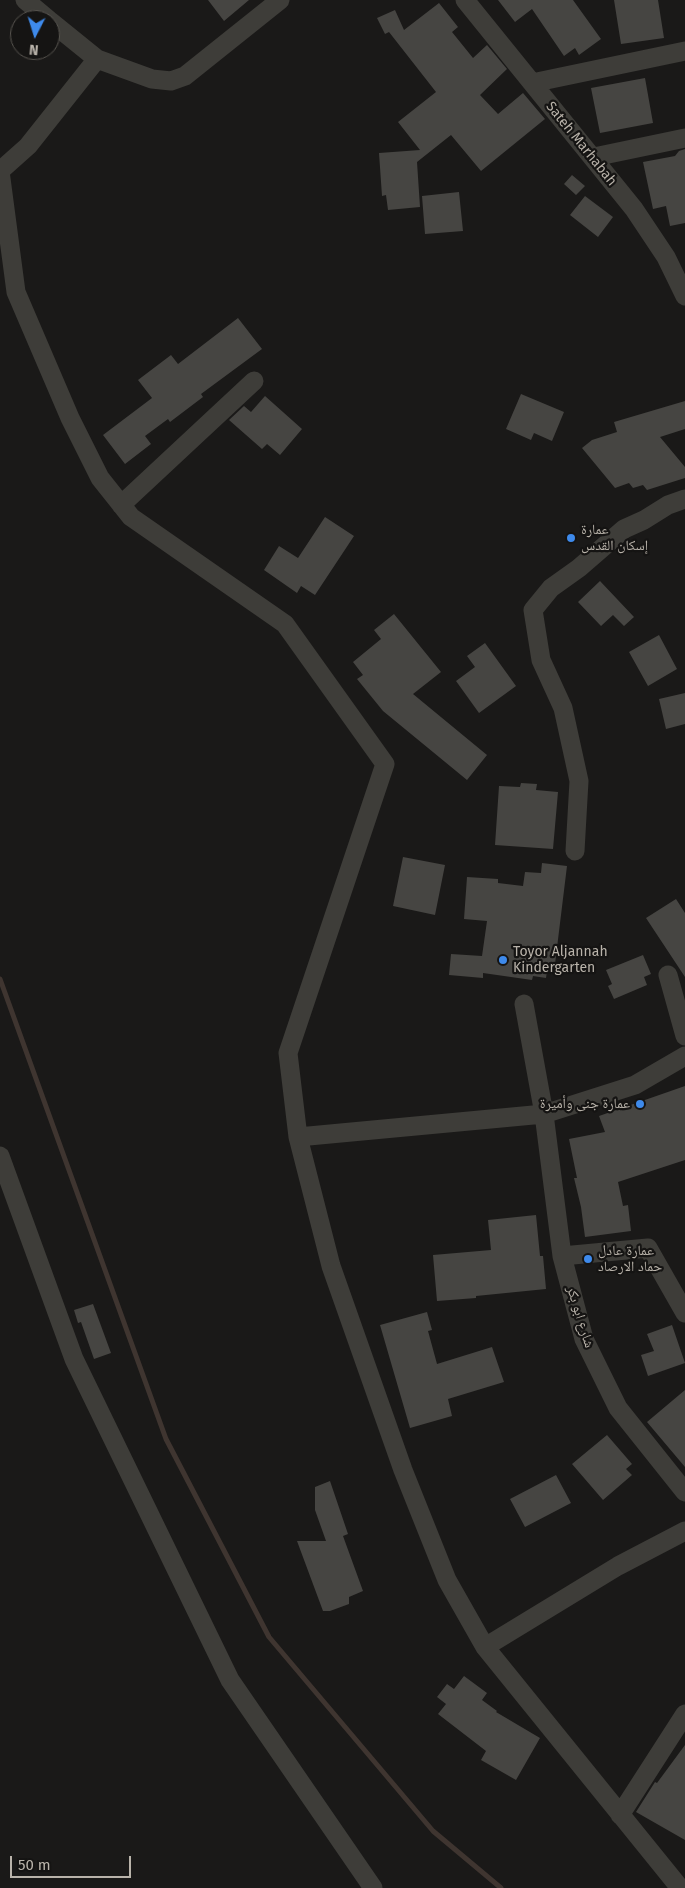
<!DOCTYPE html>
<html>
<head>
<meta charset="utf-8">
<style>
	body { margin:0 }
	#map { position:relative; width:685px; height:1888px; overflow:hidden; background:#1a1918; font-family:"Fira Sans",sans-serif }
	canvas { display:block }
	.north { position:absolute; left:10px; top:10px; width:50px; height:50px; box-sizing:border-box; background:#151413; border:1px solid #57544f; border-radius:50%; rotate:185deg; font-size:14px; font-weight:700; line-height:20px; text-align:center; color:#b9b3aa }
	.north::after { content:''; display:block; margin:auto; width:18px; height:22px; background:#3e8aeb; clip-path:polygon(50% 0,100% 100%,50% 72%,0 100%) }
	.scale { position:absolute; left:10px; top:1856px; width:121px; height:22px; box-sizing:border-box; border:2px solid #b9b3aa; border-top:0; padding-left:6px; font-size:15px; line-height:18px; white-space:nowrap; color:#b9b3aa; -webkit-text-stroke:4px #151413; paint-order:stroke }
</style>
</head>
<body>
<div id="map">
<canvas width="685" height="1888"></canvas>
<div class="north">N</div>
<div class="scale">50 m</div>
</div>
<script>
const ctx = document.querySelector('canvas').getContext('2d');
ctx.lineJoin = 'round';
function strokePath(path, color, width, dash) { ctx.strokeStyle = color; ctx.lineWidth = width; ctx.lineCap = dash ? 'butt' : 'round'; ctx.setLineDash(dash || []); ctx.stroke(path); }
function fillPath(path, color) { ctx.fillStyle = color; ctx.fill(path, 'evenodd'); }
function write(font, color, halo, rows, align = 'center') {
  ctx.font = font + ' "Fira Sans","Noto Naskh Arabic",sans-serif'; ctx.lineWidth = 4.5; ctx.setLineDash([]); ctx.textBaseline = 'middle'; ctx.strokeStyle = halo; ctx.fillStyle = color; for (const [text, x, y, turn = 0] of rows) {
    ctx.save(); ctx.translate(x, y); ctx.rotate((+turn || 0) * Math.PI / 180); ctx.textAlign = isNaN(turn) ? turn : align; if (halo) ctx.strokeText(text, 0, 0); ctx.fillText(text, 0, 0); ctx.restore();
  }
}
const stream = new Path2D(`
	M 0,979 L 166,1439 L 269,1637 L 433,1831 L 501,1888`);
const building = new Path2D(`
	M 208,0 L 249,0 L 224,21 Z
	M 498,0 L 573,0 L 601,39 L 579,55 L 575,48 L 564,56 L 532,9 L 515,22 Z
	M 614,0 L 658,0 L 664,38 L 621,44 Z
	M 439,3 L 458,27 L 452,32 L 473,58 L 487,45 L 507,69 L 480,95 L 498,114 L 523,93 L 545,119 L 481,171 L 451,135 L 417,162 L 420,207 L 388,210 L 386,195 L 382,196 L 379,153 L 420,150 L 398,122 L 436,92 L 389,32 L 385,34 L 377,18 L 395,10 L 404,30 Z
	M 645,78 L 653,123 L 600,133 L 591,88 Z
	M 685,149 L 685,223 L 670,226 L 666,206 L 653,209 L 643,162 L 675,156 L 679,151 Z
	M 572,175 L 585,186 L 576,195 L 564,184 Z
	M 459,192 L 463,231 L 425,234 L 422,196 Z
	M 585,196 L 613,217 L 598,237 L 570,215 Z
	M 238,318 L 262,349 L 201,394 L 203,397 L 170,422 L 168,419 L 145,436 L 151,444 L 125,464 L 103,435 L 152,398 L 138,380 L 171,355 L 178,364 Z
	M 521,394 L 564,412 L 552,441 L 534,433 L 531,440 L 506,429 Z
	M 265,396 L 302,429 L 280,455 L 267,444 L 262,449 L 229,420 L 244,406 L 251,412 Z
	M 685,401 L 685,429 L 660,437 L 685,467 L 685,478 L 647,490 L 643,485 L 633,488 L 629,483 L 615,488 L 582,448 L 592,440 L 617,432 L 614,422 Z
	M 325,517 L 354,536 L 315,595 L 301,586 L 297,593 L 264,570 L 279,546 L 298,558 Z
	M 600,581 L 634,617 L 624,626 L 613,615 L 601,626 L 578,602 Z
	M 394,614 L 441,672 L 413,694 L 487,755 L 467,780 L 383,711 L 357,679 L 363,675 L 353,662 L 381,639 L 374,630 Z
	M 659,635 L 677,669 L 648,686 L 629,652 Z
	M 485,643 L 516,686 L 479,713 L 456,681 L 475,667 L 467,656 Z
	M 685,693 L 685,724 L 666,729 L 659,699 Z
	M 521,783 L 537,784 L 536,790 L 558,792 L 553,849 L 495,845 L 499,786 L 520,787 Z
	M 403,857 L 445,865 L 435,915 L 393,906 Z
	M 542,863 L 567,866 L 555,964 L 548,963 L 546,978 L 533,976 L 532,980 L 483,973 L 483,978 L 449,975 L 451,954 L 482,956 L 487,921 L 464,919 L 467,877 L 498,879 L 498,883 L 523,886 L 525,872 L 541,873 Z
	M 676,899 L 685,913 L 685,977 L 646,918 Z
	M 643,955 L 651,974 L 644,977 L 647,985 L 614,999 L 608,986 L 612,984 L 606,970 Z
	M 685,1086 L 685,1160 L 618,1182 L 623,1206 L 628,1205 L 631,1231 L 585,1237 L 581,1207 L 574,1178 L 577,1178 L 569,1139 L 605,1132 L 599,1116 Z
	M 536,1215 L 540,1256 L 543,1256 L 546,1289 L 476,1296 L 476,1298 L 437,1301 L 433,1255 L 491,1250 L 488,1220 Z
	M 93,1304 L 111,1353 L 94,1359 L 81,1322 L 78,1323 L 74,1310 Z
	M 427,1312 L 432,1330 L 428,1331 L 437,1364 L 492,1347 L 504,1382 L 448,1399 L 452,1416 L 410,1428 L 380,1325 Z
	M 672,1325 L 685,1363 L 648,1376 L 641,1355 L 654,1351 L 647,1334 Z
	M 685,1390 L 685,1467 L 647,1422 Z
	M 607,1435 L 632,1464 L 626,1469 L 632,1475 L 603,1500 L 572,1464 Z
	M 556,1475 L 571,1503 L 525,1527 L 510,1499 Z
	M 330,1481 L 348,1534 L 343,1536 L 363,1591 L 349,1597 L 349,1604 L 330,1611 L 323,1611 L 297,1541 L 326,1541 L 315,1510 L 315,1487 Z
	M 464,1676 L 487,1693 L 482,1700 L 497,1711 L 496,1712 L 540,1738 L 516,1780 L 481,1760 L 486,1751 L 438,1714 L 446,1704 L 437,1697 L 447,1684 L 454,1689 Z
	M 685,1745 L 685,1840 L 636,1812 L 655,1782 L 657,1783 Z`);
const minor = new Path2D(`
	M 25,0 L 49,20
	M 465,0 L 634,209 L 666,257 L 685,296
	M 50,21 L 97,59 L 152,79 L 171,81 L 185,76 L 280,0
	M 97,59 L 28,146 L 0,171 L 16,292 L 70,418 L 100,478 L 131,517 L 285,624 L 385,764 L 288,1053 L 298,1137 L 331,1266 L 403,1470 L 447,1580 L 485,1647 L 680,1888
	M 532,83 L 685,51
	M 594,157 L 685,138
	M 121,505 L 254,381
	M 575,851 L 579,781 L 563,708 L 541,660 L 533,610 L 551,588 L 579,568 L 624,529 L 644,520 L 668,505 L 685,499
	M 668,975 L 685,1036
	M 524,1004 L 544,1114 L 562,1256 L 584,1339 L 618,1408 L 685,1492
	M 298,1137 L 544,1114 L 635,1085 L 685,1056
	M 0,1156 L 74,1359 L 230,1680 L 373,1888
	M 562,1256 L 648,1248 L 685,1313
	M 485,1647 L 618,1566 L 685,1531
	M 620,1815 L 685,1714`);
const markers = [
	[571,538,5,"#3e8aeb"],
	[503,960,5,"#3e8aeb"],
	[640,1104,5,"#3e8aeb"],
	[588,1259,5,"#3e8aeb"]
];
const streetNames = [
	["Sateh Marhabah",581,144,51],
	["شارع ابو بكر",580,1317,73]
];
const poiNames = [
	["عمارة",581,530],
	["إسكان القدس",581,546],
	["Toyor Aljannah",513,952],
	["Kindergarten",513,968],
	["عمارة جنى وأميرة",630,1104,"right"],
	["عمارة عادل",598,1251],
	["حماد الارصاد",598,1267]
];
strokePath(stream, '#3f3530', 5);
fillPath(building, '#464542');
strokePath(minor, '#3e3d39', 19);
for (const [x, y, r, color] of markers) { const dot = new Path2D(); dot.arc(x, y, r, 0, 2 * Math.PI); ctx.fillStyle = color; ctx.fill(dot); strokePath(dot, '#151413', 2); }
write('14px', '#b9b3aa', '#151413', streetNames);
write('14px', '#b9b3aa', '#151413', poiNames, 'left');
</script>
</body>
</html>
